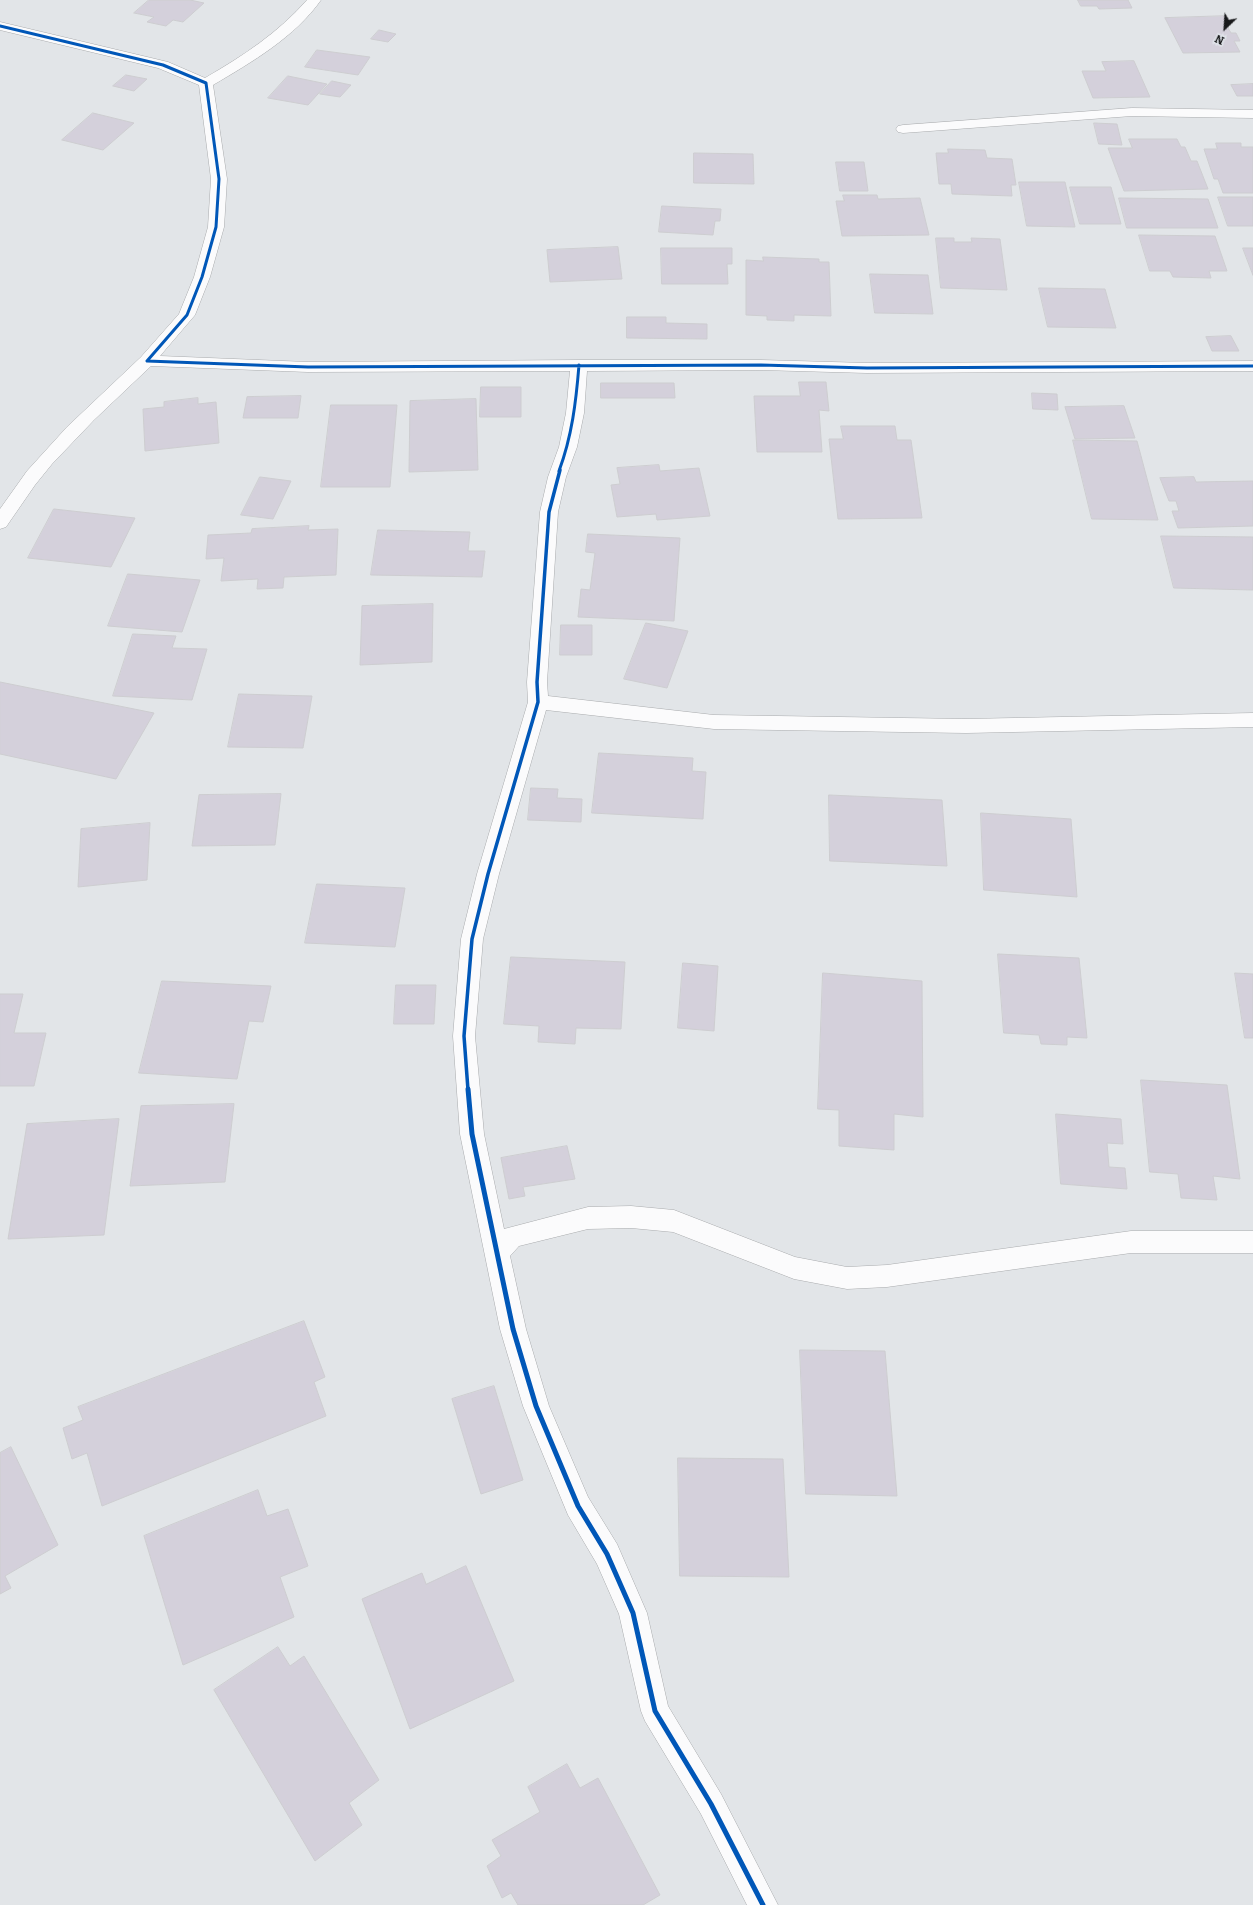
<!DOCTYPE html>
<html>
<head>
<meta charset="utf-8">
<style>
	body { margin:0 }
	#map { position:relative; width:1253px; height:1905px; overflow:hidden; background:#e2e5e8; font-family:Bitter,serif }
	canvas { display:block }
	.north { position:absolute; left:1205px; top:8px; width:40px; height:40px; -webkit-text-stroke:3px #e0e4ea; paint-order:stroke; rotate:205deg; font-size:11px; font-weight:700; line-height:16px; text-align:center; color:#18191b }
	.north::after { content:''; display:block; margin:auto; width:14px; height:18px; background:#18191b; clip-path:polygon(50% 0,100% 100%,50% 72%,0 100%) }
</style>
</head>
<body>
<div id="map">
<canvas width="1253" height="1905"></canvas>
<div class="north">N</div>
</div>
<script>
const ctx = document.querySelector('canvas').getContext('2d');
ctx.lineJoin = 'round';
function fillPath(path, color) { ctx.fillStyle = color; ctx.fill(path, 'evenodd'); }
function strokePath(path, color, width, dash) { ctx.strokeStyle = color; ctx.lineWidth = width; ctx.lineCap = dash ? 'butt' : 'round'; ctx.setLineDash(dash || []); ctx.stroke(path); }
const building = new Path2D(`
	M 149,0 L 190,0 L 204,3 L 183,22 L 173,20 L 166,26 L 147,22 L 154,17 L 134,13 Z
	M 1078,0 L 1128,0 L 1132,8 L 1099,9 L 1097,6 L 1081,6 Z
	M 1227,16 L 1230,21 L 1224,21 L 1231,33 L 1236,33 L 1240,41 L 1234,41 L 1240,52 L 1183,53 L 1165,18 Z
	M 379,30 L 396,34 L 388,42 L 371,39 Z
	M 317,50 L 370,57 L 358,75 L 305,67 Z
	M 1134,61 L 1150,97 L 1093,98 L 1082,71 L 1106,71 L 1102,62 Z
	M 126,75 L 147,79 L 134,91 L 113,86 Z
	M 288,76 L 327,84 L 308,105 L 268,98 Z
	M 332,81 L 351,85 L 340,97 L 320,94 Z
	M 1253,84 L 1253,96 L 1237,96 L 1231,85 Z
	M 93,113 L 134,123 L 103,150 L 62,140 Z
	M 1094,123 L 1117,124 L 1122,145 L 1099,144 Z
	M 1129,139 L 1177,139 L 1181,147 L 1185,147 L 1191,161 L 1197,161 L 1208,189 L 1124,191 L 1108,148 L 1132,148 Z
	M 1216,143 L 1241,143 L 1241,147 L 1253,147 L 1253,193 L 1223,193 L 1218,179 L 1214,179 L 1204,149 L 1217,149 Z
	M 948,149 L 985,150 L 987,158 L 1012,159 L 1016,185 L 1011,185 L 1012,196 L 952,194 L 951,184 L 939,184 L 936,153 L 948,153 Z
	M 694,153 L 753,154 L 754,184 L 694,183 Z
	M 836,162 L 864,162 L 868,191 L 840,191 Z
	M 1019,182 L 1065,182 L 1075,227 L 1027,226 Z
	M 1070,187 L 1111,187 L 1121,224 L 1080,224 Z
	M 843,195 L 877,195 L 878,199 L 920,198 L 929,235 L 842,236 L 836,201 L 844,201 Z
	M 1218,197 L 1253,197 L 1253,226 L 1228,226 Z
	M 1119,198 L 1208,199 L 1218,228 L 1127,228 Z
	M 662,206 L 721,209 L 720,221 L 715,221 L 713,235 L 659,232 Z
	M 1139,235 L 1215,236 L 1227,271 L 1209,271 L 1211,278 L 1173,277 L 1170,271 L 1150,271 Z
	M 936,238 L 954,238 L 954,242 L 972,242 L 971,238 L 1000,239 L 1007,290 L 941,288 Z
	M 618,247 L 622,279 L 550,282 L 547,250 Z
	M 661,248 L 732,248 L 732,264 L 727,264 L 728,284 L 662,284 Z
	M 1243,248 L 1253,248 L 1253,275 Z
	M 763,257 L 819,259 L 819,262 L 829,262 L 831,316 L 794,315 L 794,321 L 767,320 L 767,316 L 746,315 L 746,260 L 763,261 Z
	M 870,274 L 928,275 L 933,314 L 875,313 Z
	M 1039,288 L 1105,289 L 1116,328 L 1048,327 Z
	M 627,317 L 666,317 L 666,323 L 707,324 L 707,339 L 627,338 Z
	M 1231,336 L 1239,351 L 1212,351 L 1206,337 Z
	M 799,382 L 826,382 L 829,411 L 819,410 L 822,452 L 757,452 L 754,396 L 800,396 Z
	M 601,383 L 674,383 L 675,398 L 601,398 Z
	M 481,387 L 521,387 L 521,417 L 480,417 Z
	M 1032,393 L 1057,394 L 1058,410 L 1033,409 Z
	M 301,396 L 298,418 L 243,418 L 247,397 Z
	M 198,398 L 198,404 L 216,402 L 219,443 L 145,451 L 143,409 L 164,407 L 164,402 Z
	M 476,399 L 478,470 L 409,472 L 410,401 Z
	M 331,405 L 397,405 L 390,487 L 321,487 Z
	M 1124,406 L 1135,438 L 1075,439 L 1065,407 Z
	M 841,426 L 895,426 L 897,440 L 911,440 L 922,518 L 838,519 L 829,439 L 843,439 Z
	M 1073,440 L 1137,441 L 1158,520 L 1092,519 Z
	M 659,465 L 660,471 L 699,468 L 710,516 L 657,520 L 656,514 L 617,517 L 611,485 L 620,484 L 617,468 Z
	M 260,477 L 291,481 L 273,519 L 241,515 Z
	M 1194,477 L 1196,482 L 1253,481 L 1253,526 L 1178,528 L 1172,511 L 1179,511 L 1176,501 L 1169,501 L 1160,478 Z
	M 54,509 L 135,518 L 111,567 L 28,558 Z
	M 309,526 L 308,530 L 338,529 L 336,575 L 284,577 L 283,588 L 257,589 L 258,579 L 221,581 L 224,558 L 206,559 L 208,535 L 251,533 L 252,529 Z
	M 378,530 L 470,532 L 468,551 L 485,551 L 482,577 L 371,575 Z
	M 588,534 L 680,538 L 674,621 L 578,617 L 581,589 L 590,590 L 595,553 L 586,552 Z
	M 1161,536 L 1253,537 L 1253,590 L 1174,588 Z
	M 128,574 L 200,580 L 182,632 L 108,626 Z
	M 433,604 L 432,662 L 360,665 L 362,606 Z
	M 646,623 L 688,631 L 667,688 L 624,679 Z
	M 561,625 L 592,625 L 592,655 L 560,655 Z
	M 133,634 L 176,636 L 172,648 L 207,649 L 192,700 L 113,696 Z
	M 0,682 L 154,713 L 116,779 L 0,754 Z
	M 239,694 L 312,696 L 303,748 L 228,747 Z
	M 599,753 L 693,758 L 692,771 L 706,772 L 703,819 L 592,813 Z
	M 531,788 L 558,789 L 557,798 L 582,799 L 581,822 L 528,820 Z
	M 281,794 L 275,845 L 192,846 L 199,795 Z
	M 829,795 L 942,800 L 947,866 L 830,861 Z
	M 981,813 L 1071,819 L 1077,897 L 984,890 Z
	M 150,823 L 147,880 L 78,887 L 81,829 Z
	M 317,884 L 405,888 L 395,947 L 305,943 Z
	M 998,954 L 1079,958 L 1087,1038 L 1067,1037 L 1067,1045 L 1041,1044 L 1039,1035 L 1004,1033 Z
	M 511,957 L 625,962 L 621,1029 L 576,1028 L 575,1044 L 538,1042 L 539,1026 L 504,1024 Z
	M 683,963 L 718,966 L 714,1031 L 678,1028 Z
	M 823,973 L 922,981 L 923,1117 L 894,1114 L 894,1150 L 839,1146 L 839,1110 L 818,1109 Z
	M 1235,973 L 1253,974 L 1253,1038 L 1245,1038 Z
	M 162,981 L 271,986 L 263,1022 L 249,1021 L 237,1079 L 139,1073 Z
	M 396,985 L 436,985 L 434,1024 L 394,1024 Z
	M 0,994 L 23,994 L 14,1033 L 46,1033 L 34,1086 L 0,1086 Z
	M 1141,1080 L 1227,1085 L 1240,1179 L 1213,1176 L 1217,1200 L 1181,1198 L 1178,1174 L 1150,1172 Z
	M 234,1104 L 225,1182 L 130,1186 L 141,1106 Z
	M 1056,1114 L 1121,1119 L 1123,1144 L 1107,1143 L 1109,1167 L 1125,1168 L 1127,1189 L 1061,1184 Z
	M 119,1119 L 104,1235 L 8,1239 L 27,1124 Z
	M 567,1146 L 575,1179 L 523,1187 L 525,1196 L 509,1199 L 501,1158 Z
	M 304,1321 L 325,1377 L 314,1382 L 326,1416 L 102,1506 L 87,1453 L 72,1459 L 63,1428 L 83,1420 L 78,1407 Z
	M 800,1350 L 885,1351 L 897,1496 L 806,1494 Z
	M 494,1386 L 523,1480 L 481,1494 L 452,1399 Z
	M 11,1447 L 58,1545 L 5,1576 L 11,1588 L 0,1594 L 0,1453 Z
	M 678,1458 L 783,1459 L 789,1577 L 680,1576 Z
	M 258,1490 L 267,1516 L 288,1509 L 308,1566 L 280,1577 L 294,1617 L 183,1665 L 144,1536 Z
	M 466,1566 L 514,1681 L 410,1729 L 362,1599 L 422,1573 L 426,1584 Z
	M 278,1647 L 290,1666 L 304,1656 L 379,1780 L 349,1803 L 362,1825 L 315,1861 L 214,1690 Z
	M 567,1764 L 580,1788 L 598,1778 L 660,1895 L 643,1905 L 518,1905 L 511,1893 L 502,1898 L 487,1866 L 501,1856 L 492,1840 L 540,1812 L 528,1787 Z`);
const minor = new Path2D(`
	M 307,0 L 321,0 C 295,37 252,62 213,85 L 227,179 L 224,227 L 210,277 L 195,315 L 160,356 L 308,362 L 579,360 L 761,360 L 867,363 L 1253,361 L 1253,371 L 867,373 L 761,370 L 587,371 L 584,413 L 577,447 L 566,477 L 558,512 L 547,682 L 548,696 L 714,715 L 966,719 L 1253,713 L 1253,727 L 966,733 L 714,729 L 546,710 L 499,874 L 483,939 L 475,1036 L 484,1134 L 504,1229 L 588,1207 L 631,1206 L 674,1210 L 795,1257 L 847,1267 L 887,1265 L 1131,1231 L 1253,1231 L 1253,1253 L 1131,1253 L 887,1287 L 847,1289 L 794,1279 L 673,1232 L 631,1228 L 588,1229 L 519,1246 L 510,1256 L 526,1329 L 549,1406 L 588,1497 L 617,1544 L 647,1613 L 668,1706 L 721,1794 L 778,1905 L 747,1905 L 701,1814 L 645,1721 L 641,1711 L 619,1614 L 597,1564 L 568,1515 L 523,1406 L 500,1329 L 460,1134 L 453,1036 L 461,939 L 477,874 L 528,702 L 527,682 L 540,512 L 548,477 L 559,447 L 566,413 L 570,371 L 308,372 L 151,366 L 94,420 L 52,464 L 35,485 L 6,527 L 0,529 L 0,509 L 27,471 L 67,427 L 141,357 L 179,314 L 194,277 L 208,227 L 211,179 L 199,85 L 158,68 L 0,30 L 0,22 L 168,62 L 205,78 C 243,56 278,33 307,0 Z
	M 1132,108 L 1253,110 L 1253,118 L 1132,116 L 903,133 L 898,132 L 896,129 L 898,126 L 903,125 Z`);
const cyclewayFar2 = new Path2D(`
	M 0,26 L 163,65 L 206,83 L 219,179 L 216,227 L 202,277 L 187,315 L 147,361 L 308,367 L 761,365 L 867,368 L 1253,366
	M 559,471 C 572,436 576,402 579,365`);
const cyclewayFar1 = new Path2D(`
	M 468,1090 L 464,1036 L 472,939 L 488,874 L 538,702 L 537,682 L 549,512 L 560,470`);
const cycleway = new Path2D(`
	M 468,1089 L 472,1134 L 513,1329 L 536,1406 L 578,1506 L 607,1554 L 633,1613 L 655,1711 L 711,1804 L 763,1905`);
fillPath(building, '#d4d0db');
strokePath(building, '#cdcdd0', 1);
strokePath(minor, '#a9abad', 1);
fillPath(minor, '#fbfbfc');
strokePath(cyclewayFar2, '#0057b8', 3);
strokePath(cyclewayFar1, '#0057b8', 3.5);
strokePath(cycleway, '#0057b8', 5);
</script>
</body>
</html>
